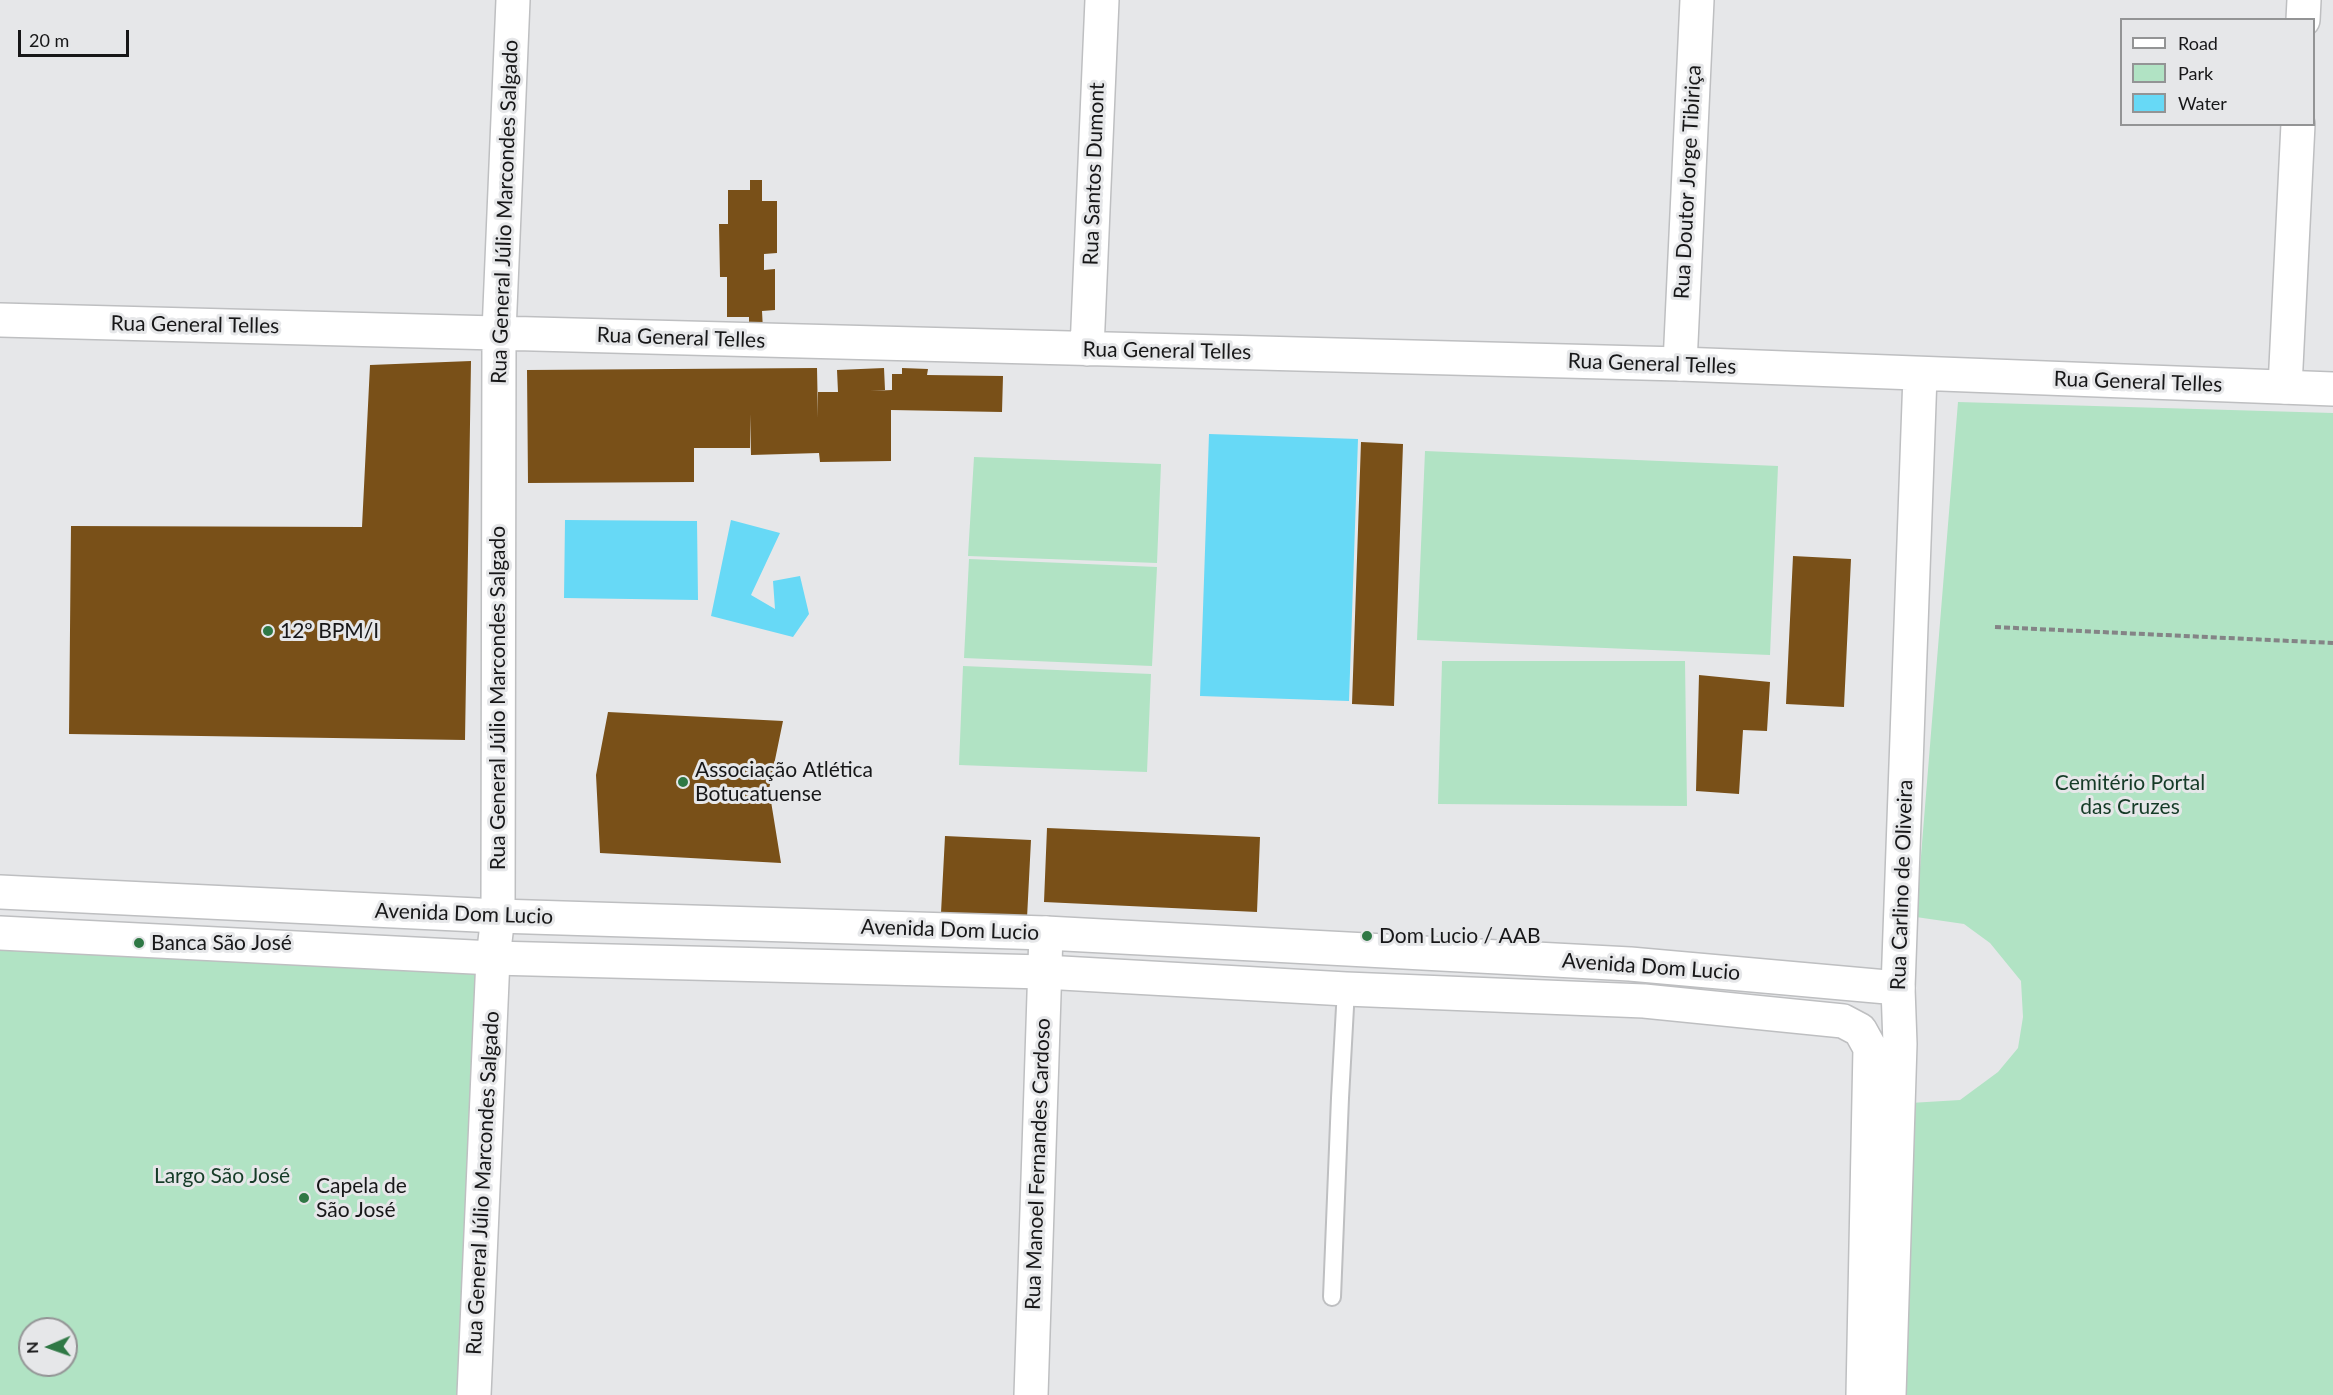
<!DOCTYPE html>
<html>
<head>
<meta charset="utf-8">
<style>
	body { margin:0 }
	#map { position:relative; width:2333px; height:1395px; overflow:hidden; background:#e6e7e9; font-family:Lato,sans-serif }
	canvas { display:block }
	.legend { position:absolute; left:2120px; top:18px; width:195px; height:108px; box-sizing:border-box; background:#e6e7e9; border:2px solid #939495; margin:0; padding:8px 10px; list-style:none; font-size:18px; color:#171718 }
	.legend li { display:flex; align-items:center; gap:12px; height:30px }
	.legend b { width:30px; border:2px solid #939495 }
	.north { position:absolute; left:18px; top:1317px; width:60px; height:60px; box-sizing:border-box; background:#e6e7e9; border:2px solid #939495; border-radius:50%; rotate:268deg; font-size:16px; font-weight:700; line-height:24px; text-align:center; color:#171718 }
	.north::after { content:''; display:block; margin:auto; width:21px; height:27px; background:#2f7845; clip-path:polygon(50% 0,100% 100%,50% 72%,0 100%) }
	.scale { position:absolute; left:18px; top:30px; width:111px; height:27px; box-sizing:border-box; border:3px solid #171718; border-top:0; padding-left:8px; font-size:18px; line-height:21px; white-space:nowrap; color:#171718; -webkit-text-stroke:4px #e6e7e9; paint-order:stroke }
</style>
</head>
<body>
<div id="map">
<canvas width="2333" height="1395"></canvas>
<ul class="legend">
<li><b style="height:8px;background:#fff"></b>Road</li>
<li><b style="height:16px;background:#b1e3c4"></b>Park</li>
<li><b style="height:16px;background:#67d9f6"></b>Water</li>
</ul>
<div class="north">N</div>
<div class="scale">20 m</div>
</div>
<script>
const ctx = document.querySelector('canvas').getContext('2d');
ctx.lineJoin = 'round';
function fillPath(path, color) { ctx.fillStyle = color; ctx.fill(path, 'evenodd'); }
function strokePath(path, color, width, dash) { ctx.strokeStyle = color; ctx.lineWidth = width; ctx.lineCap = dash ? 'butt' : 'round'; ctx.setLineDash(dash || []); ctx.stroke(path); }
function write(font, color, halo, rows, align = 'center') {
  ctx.font = font + ' Lato,sans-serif'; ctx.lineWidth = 6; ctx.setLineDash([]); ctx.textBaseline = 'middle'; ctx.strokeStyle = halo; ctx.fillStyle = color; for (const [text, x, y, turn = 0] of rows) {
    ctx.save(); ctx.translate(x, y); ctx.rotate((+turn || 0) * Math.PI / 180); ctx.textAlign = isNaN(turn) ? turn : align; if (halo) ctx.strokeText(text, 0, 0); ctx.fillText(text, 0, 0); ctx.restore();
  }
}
const green = new Path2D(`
	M 1958,402 L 2333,413 L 2333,1395 L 1897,1395 L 1910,1103 L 1960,1100 L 1998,1072 L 2018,1048 L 2023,1017 L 2021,981 L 1990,943 L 1964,924 L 1916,917 Z
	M 1425,451 L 1778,466 L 1770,655 L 1417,640 Z
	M 974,457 L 1161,464 L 1157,563 L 968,556 Z
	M 969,559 L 1157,567 L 1152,666 L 964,658 Z
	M 1442,661 L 1685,661 L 1687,806 L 1438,804 Z
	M 963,666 L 1151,674 L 1147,772 L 959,765 Z
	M 0,948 L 476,969 L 460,1395 L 0,1395 ZM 30,1329 L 66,1329 L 66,1365 L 30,1365 Z`);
const water = new Path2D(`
	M 1209,434 L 1358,439 L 1349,701 L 1200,696 Z
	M 565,520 L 697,521 L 698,600 L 564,598 Z
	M 731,520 L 780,533 L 751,595 L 775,609 L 773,581 L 800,576 L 809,614 L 793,637 L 711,616 Z`);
const building = new Path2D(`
	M 750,180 L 762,180 L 762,201 L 777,201 L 777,253 L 764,254 L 764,270 L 775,269 L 775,310 L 762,311 L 763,330 L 749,330 L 749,317 L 727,317 L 727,277 L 720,277 L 719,224 L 728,224 L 728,190 L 750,190 Z
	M 471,361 L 465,740 L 69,734 L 71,526 L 362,527 L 370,365 Z
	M 817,368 L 818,418 L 818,392 L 838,392 L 837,370 L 884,368 L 885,390 L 870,391 L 892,390 L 892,374 L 902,374 L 902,368 L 928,369 L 927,375 L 1003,376 L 1002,412 L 891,410 L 891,461 L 820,462 L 819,453 L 751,455 L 750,414 L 750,448 L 694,448 L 694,482 L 528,483 L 527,370 Z
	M 1361,442 L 1403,444 L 1394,706 L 1352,704 Z
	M 1793,556 L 1851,559 L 1844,707 L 1786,704 Z
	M 1699,675 L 1770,682 L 1767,731 L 1743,730 L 1739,794 L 1696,791 Z
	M 608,712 L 783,721 L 769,789 L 781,863 L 600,853 L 596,775 Z
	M 1047,828 L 1260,837 L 1257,912 L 1044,902 Z
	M 945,836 L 1031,840 L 1027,918 L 941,913 Z`);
const path = new Path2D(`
	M 1995,627 L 2333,643`);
const service = new Path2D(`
	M 1332,1297 L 1340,1098 L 1346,989`);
const minor = new Path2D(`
	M 2303,20 L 2304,0
	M 1680,364 L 1697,0
	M 2285,387 L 2298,124
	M 1031,1395 L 1046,933`);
const tertiary = new Path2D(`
	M 0,320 L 1680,364 L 2333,389
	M 1087,349 L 1102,0
	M 1898,988 L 1920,375
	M 474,1395 L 493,958 L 498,916 L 499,332 L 513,0`);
const secondary = new Path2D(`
	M 0,892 L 498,916 L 1046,933 L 1630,964 L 1898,988 L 1900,1044 L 1889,1395
	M 0,933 L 493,958 L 1044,972 L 1346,989 L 1644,1001 L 1843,1021 L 1860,1030 L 1870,1048 L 1863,1395`);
const markers = [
	[268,631,6,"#2f7845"],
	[683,782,6,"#2f7845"],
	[1367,936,6,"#2f7845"],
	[139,943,6,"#2f7845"],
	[304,1198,6,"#2f7845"]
];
const streetNames = [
	["Rua Santos Dumont",1094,174,-88],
	["Rua Doutor Jorge Tibiriça",1688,182,-87],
	["Rua General Júlio Marcondes Salgado",505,212,-88],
	["Rua General Telles",195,325,1],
	["Rua General Telles",681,338,2],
	["Rua General Telles",1167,351,1],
	["Rua General Telles",1652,364,2],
	["Rua General Telles",2138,382,2],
	["Rua General Júlio Marcondes Salgado",498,698,-90],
	["Rua Carlino de Oliveira",1902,885,-88],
	["Avenida Dom Lucio",464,914,2],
	["Avenida Dom Lucio",950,930,2],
	["Avenida Dom Lucio",1651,967,4],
	["Rua Manoel Fernandes Cardoso",1038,1164,-88],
	["Rua General Júlio Marcondes Salgado",483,1183,-87]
];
const poiNames = [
	["12º BPM/I",280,631],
	["Associação Atlética",695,770],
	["Botucatuense",695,794],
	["Dom Lucio / AAB",1379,936],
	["Banca São José",151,943],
	["Capela de",316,1186],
	["São José",316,1210]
];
const parkNames = [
	["Cemitério Portal",2130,783],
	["das Cruzes",2130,807],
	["Largo São José",222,1176]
];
fillPath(green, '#b1e3c4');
fillPath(water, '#67d9f6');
fillPath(building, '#795018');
strokePath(service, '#bebfc1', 20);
strokePath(minor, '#bebfc1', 36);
strokePath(tertiary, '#bebfc1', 36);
strokePath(secondary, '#bebfc1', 36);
strokePath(path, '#848486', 4, [6, 3]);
strokePath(service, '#fff', 16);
strokePath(minor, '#fff', 33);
strokePath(tertiary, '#fff', 33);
strokePath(secondary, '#fff', 33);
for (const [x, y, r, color] of markers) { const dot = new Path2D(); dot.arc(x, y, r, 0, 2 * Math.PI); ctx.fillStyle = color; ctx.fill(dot); strokePath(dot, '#e6e7e9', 2); }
write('21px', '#171718', '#e6e7e9', streetNames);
write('21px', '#171718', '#e6e7e9', poiNames, 'left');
write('21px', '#153b27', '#e6e7e9', parkNames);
</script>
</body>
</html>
